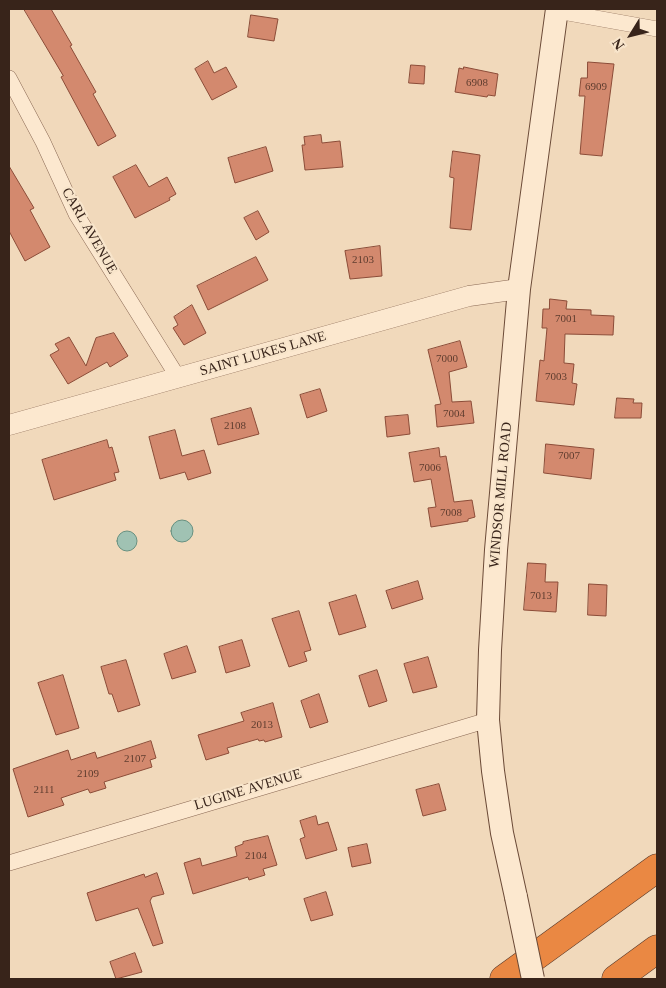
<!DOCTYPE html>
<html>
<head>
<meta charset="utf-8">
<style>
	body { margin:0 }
	#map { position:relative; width:666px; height:988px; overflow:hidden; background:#f1d9bb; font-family:Georgia,serif }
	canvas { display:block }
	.frame { position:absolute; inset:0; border:10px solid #38241a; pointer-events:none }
	.north { position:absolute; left:606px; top:10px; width:50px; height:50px; -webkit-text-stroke:4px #f8e5cb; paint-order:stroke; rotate:234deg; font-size:14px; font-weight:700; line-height:20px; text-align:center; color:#38241a }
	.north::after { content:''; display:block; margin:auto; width:18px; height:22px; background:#38241a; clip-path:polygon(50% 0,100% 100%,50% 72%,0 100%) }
</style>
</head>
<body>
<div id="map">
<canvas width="666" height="988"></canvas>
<div class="frame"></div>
<div class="north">N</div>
</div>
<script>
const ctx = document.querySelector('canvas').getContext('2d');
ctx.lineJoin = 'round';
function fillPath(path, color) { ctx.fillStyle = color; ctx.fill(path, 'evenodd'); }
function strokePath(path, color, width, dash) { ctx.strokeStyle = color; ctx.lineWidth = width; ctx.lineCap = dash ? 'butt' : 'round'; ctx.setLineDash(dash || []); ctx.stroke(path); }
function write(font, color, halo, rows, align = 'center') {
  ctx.font = font + ' Georgia,serif'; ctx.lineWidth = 4.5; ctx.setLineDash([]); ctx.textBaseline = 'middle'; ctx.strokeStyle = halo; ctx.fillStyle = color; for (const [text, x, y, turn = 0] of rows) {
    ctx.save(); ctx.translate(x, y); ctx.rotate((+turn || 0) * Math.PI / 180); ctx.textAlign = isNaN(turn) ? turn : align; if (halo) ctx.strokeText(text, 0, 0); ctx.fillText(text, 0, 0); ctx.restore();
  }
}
const water = new Path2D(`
	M171 531a11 11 0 1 1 22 0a11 11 0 1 1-22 0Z
	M117 541a10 10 0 1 1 20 0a10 10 0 1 1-20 0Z`);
const building = new Path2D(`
	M 24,9 L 51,9 L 72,45 L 70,46 L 96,92 L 93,94 L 116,136 L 98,146 L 61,77 L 63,76 Z
	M 251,15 L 278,19 L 274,41 L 248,37 Z
	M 208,61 L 214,73 L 226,67 L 237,87 L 212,100 L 195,69 Z
	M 588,62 L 614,64 L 602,156 L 580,154 L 585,96 L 579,96 L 581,78 L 587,78 Z
	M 411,65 L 425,66 L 424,84 L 409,83 Z
	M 464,67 L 498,74 L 495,96 L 488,95 L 487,97 L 455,92 L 459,68 L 463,69 Z
	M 321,135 L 322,143 L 340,141 L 343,167 L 305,170 L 302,145 L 305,145 L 304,137 Z
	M 266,147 L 273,171 L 235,183 L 228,158 Z
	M 453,151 L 480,155 L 471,230 L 450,228 L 454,178 L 450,177 Z
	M 136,165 L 149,187 L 167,177 L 176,194 L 169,198 L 170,200 L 135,218 L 113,177 Z
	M 9,166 L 34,208 L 30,210 L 50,247 L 25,261 L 9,231 Z
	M 258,211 L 269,232 L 256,240 L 244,218 Z
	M 380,246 L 382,276 L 350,279 L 345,251 Z
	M 256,257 L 268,280 L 208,310 L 197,286 Z
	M 550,299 L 567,301 L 566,309 L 591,310 L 591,315 L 614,316 L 613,335 L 565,334 L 564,363 L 574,364 L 572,383 L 577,384 L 574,405 L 536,401 L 540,360 L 544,361 L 547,328 L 542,328 L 543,309 L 549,309 Z
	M 192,305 L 206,333 L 184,345 L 173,328 L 178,325 L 174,317 Z
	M 114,333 L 128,356 L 110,367 L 107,362 L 68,384 L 50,355 L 59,350 L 55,344 L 69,337 L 86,366 L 96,338 Z
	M 460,341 L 467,367 L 449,372 L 452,402 L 471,401 L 474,423 L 437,427 L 435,405 L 441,404 L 428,350 Z
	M 320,389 L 327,411 L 307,418 L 300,395 Z
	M 617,398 L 634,399 L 633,403 L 642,403 L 641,418 L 615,418 Z
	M 251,408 L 259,434 L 218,445 L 211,419 Z
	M 408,415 L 410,434 L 387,437 L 385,417 Z
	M 175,430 L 182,456 L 204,450 L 211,473 L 188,480 L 185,472 L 160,479 L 149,437 Z
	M 107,440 L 109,448 L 112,447 L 119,472 L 114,473 L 116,480 L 54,500 L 42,460 Z
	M 546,444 L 594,449 L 591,479 L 544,473 Z
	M 439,448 L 440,457 L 446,456 L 454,502 L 472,500 L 475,517 L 468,519 L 468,521 L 431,527 L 428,508 L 436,507 L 431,479 L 414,482 L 409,453 Z
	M 528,563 L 546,564 L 545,582 L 558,582 L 556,612 L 524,610 Z
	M 418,581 L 423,599 L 392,609 L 386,591 Z
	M 589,584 L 607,585 L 606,616 L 588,615 Z
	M 356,595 L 366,627 L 339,635 L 329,603 Z
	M 299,611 L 311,650 L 304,652 L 307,661 L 289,667 L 272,619 Z
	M 242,640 L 250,666 L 226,673 L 219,647 Z
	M 187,646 L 196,672 L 172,679 L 164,654 Z
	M 428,657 L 437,687 L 413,693 L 404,664 Z
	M 126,660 L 140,705 L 118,712 L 112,694 L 109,694 L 101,667 Z
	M 377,670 L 387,701 L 369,707 L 359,676 Z
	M 63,675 L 79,728 L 56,735 L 38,683 Z
	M 319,694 L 328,722 L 310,728 L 301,701 Z
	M 273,703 L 282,737 L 265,742 L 264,740 L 259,741 L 258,739 L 227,748 L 229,753 L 206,760 L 198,735 L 244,721 L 241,713 Z
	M 151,741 L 156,758 L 150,760 L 152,767 L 104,782 L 106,788 L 90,793 L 88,789 L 61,798 L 64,805 L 28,817 L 13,769 L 68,750 L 71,760 L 95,752 L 97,758 Z
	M 439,784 L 446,810 L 423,816 L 416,790 Z
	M 316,816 L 318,825 L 328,822 L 337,850 L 306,859 L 300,839 L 305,837 L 300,821 Z
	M 268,836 L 277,865 L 263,869 L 265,875 L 249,880 L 248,877 L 193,894 L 184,863 L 200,858 L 202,866 L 237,856 L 235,847 L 243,844 L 243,842 Z
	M 367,844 L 371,863 L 352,867 L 348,848 Z
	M 157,873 L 164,894 L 152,897 L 150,901 L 163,943 L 153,946 L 138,908 L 96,921 L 87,893 L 144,874 L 145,877 Z
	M 326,892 L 333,915 L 311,921 L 304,899 Z
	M 135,953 L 142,972 L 116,979 L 110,962 Z`);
const minor = new Path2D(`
	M 557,11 L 657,29
	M 9,78 L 43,142 L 76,214 L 179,379
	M 9,863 L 488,720`);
const tertiary = new Path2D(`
	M 9,425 L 469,296 L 519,289`);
const secondary = new Path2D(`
	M 516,897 L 502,833 L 493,771 L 488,720 L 490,650 L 496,550 L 519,289 L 557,9`);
const motorway = new Path2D(`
	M 504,979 L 657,868
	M 616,979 L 657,949`);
const secondaryBridge = new Path2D(`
	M 516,897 L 533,979`);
const numberNames = [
	["6908",477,83],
	["6909",596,87],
	["2103",363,260],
	["7001",566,319],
	["7000",447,359],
	["7003",556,377],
	["7004",454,414],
	["2108",235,426],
	["7007",569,456],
	["7006",430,468],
	["7008",451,513],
	["7013",541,596],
	["2013",262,725],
	["2107",135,759],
	["2109",88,774],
	["2111",44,790],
	["2104",256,856]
];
const streetNames = [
	["CARL AVENUE",89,231,60],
	["SAINT LUKES LANE",263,354,-16],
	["WINDSOR MILL ROAD",501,495,-85],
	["LUGINE AVENUE",248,790,-17]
];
fillPath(water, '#a0c2b3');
strokePath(water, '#679080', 1);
fillPath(building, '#d3896e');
strokePath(building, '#8b4c38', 1);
strokePath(minor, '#8a6954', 16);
strokePath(tertiary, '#8a6954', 21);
strokePath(secondary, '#6b4a37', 24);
strokePath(motorway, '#573829', 29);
strokePath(minor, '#fce8cf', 15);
strokePath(tertiary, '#fce8cf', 20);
strokePath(secondary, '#fce8cf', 22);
strokePath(motorway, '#ea8843', 28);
strokePath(secondaryBridge, '#6b4a37', 24, []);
strokePath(secondaryBridge, '#fce8cf', 22);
write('11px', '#5f3d2f', null, numberNames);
write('14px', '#38241a', '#f8e5cb', streetNames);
</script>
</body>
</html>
